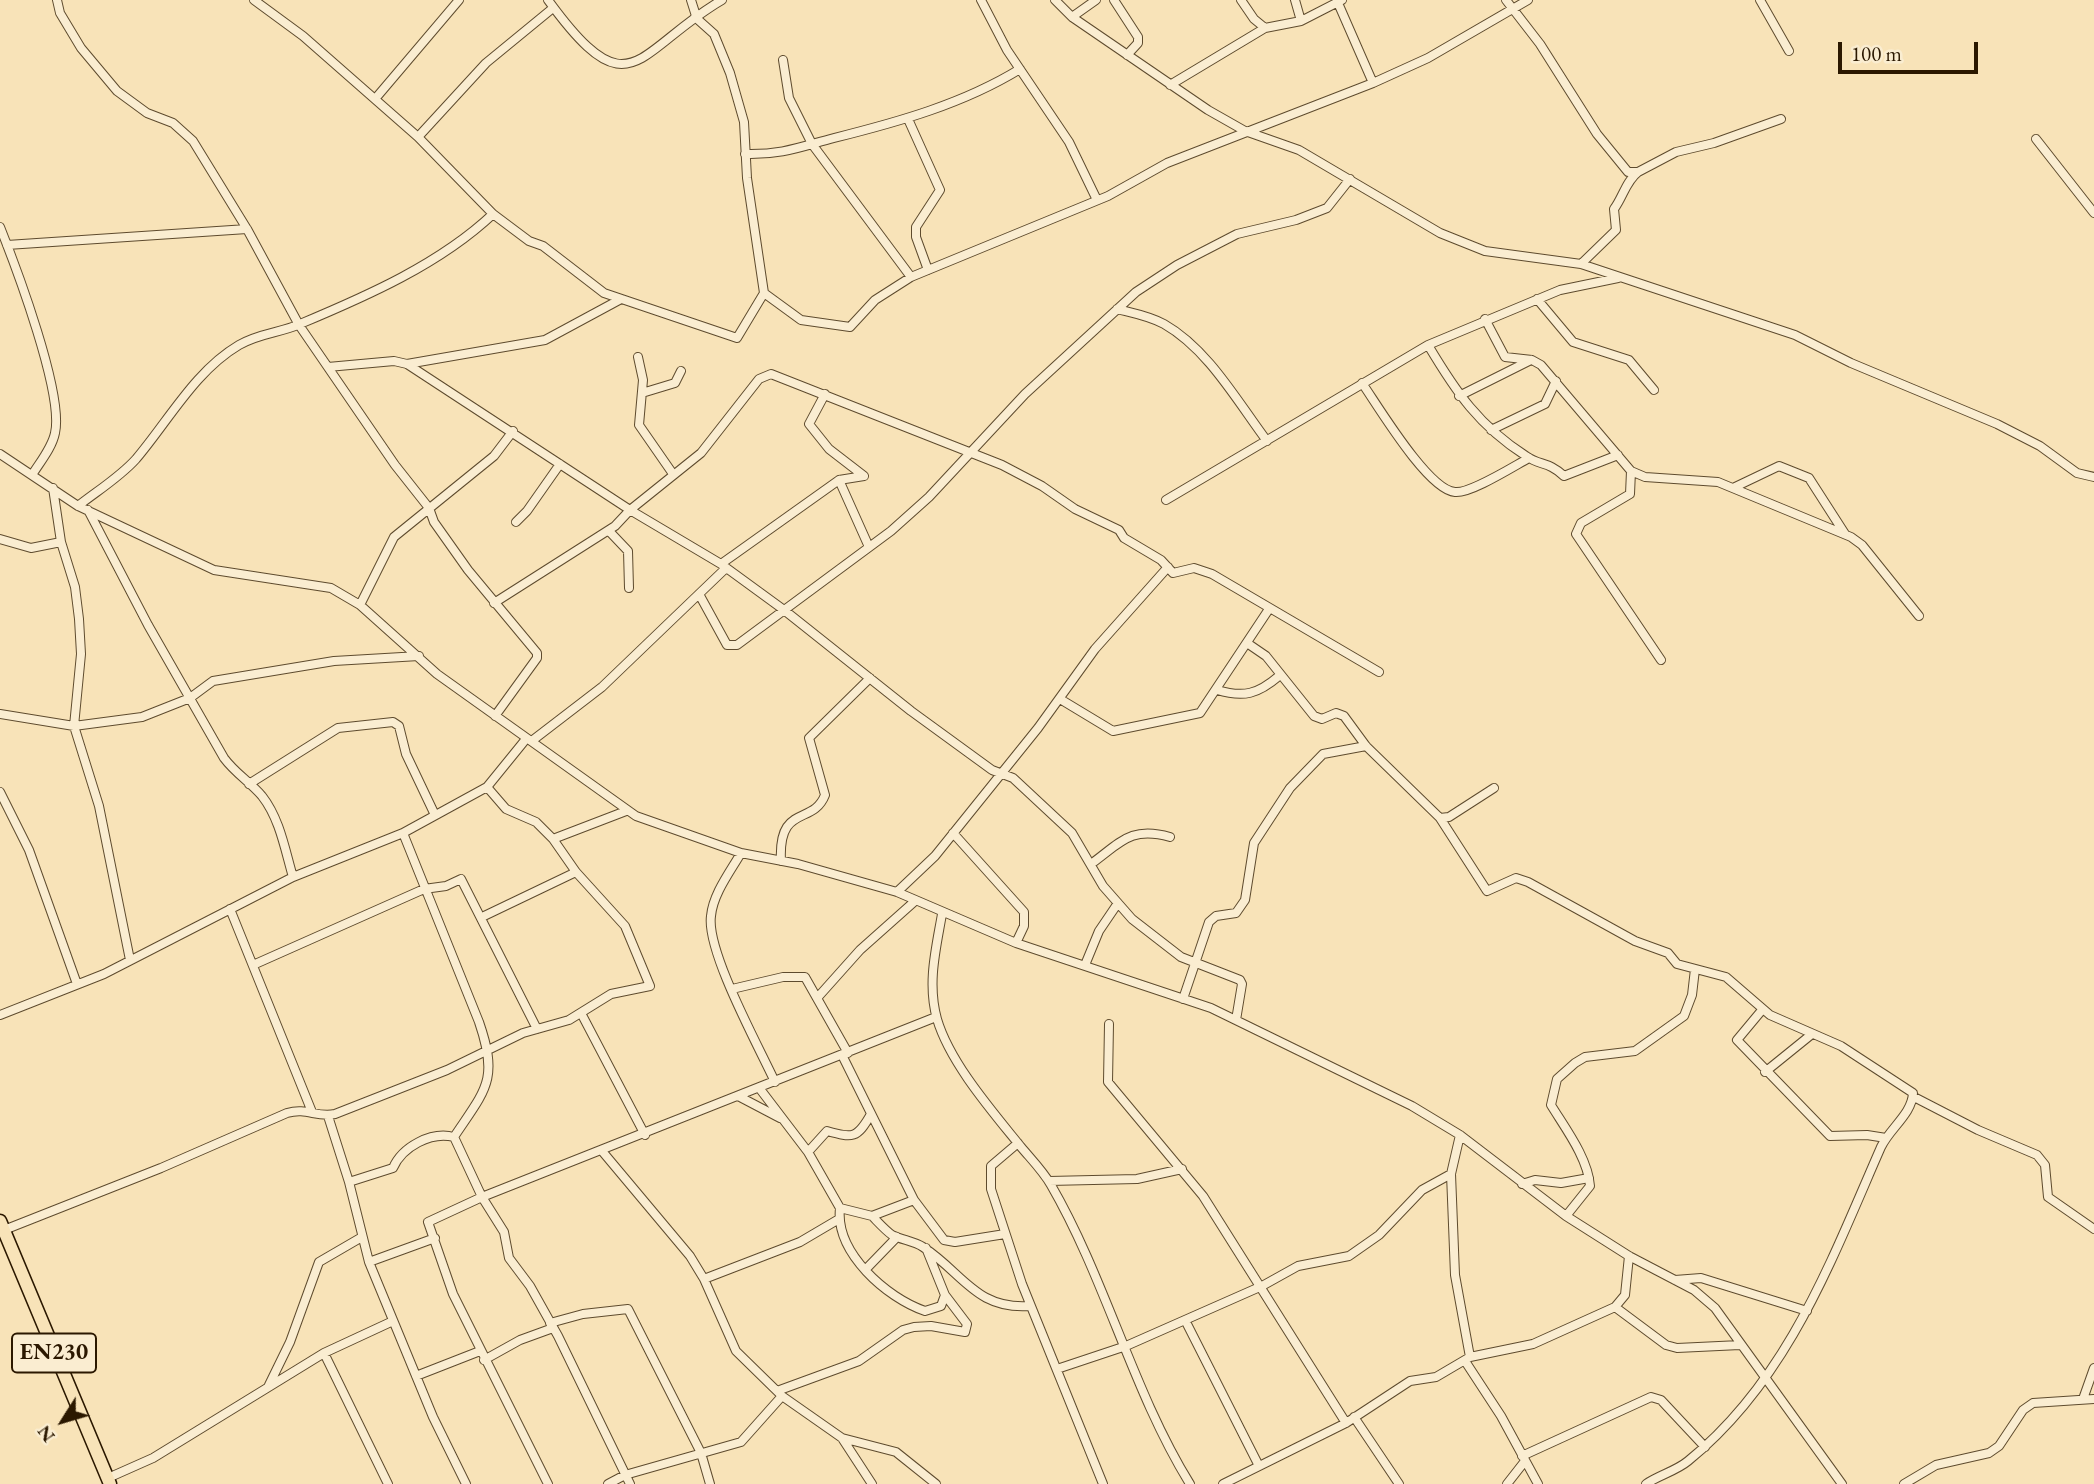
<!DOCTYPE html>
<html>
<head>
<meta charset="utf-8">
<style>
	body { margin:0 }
	#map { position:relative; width:2094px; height:1484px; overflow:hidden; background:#f8e3b8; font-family:"EB Garamond",serif }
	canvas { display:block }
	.north { position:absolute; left:28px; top:1386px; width:70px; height:70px; -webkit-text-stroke:5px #faedd1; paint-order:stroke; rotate:233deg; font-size:19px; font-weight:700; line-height:28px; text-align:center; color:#2b1800 }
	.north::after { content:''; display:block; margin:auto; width:24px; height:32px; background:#2b1800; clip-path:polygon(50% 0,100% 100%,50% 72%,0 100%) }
	.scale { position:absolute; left:1838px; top:42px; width:140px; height:32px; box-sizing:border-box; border:4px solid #2b1800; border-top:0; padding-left:9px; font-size:21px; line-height:24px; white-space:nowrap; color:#2b1800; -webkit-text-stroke:5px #faedd1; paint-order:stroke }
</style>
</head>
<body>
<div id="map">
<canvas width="2094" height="1484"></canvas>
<div class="north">N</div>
<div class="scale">100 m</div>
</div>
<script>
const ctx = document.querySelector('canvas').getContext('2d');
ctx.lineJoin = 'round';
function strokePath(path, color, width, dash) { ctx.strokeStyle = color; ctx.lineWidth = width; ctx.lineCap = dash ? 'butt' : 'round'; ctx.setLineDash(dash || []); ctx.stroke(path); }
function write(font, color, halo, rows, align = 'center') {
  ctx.font = font + ' "EB Garamond",serif'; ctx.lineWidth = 5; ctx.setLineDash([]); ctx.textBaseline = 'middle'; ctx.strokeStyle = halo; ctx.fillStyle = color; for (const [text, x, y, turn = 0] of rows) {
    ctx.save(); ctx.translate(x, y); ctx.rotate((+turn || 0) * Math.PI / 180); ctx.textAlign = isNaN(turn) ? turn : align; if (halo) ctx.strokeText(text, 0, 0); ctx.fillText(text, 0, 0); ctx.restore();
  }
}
const street = new Path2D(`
	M 57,0 L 60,13 L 81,48 L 117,91 L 147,113 L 173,123 L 193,141 L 247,229 L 299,325 L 395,465 L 429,508 L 434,522 L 468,570 L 537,653 L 537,658 L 495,716
	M 254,0 L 303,36 L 418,137 L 493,214 L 529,241 L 543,246 L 604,293 L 737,338 L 764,293 L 747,178 L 744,122 L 730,73 L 714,34 L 695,17
	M 548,0 C 631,114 635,51 722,0
	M 691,0 L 697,19
	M 981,0 L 1007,50 L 1069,142 L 1097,200
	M 1055,0 L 1072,17 L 1208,110 L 1245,131 L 1299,150 L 1440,233 L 1485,251 L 1581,264 L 1795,335 L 1851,363 L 1997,424 L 2040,446 L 2077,473 L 2094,477
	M 1114,0 L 1138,37 L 1138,43 L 1127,55
	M 1241,0 L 1254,19 L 1265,28
	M 1295,0 L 1301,21
	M 1506,0 L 1540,44 L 1597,134 L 1628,172 L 1638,172 L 1676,152 L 1714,143 L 1781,119
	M 1760,0 L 1789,51
	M 1338,3 L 1373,83
	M 1072,17 L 1096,0
	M 783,60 L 789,98 L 812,144 L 911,277
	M 1170,85 L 1265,28 L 1301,21 L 1342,0
	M 375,99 L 459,0
	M 908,119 L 940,190 L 916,227 L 916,237 L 928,270
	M 418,137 L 486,63 L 553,8
	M 2036,139 L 2094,213
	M 745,154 C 782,155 800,147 834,138 C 898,122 963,104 1020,69
	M 0,227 C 16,267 64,394 55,433 C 52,448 40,462 32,475
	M 7,245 L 247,229
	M 1581,264 L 1616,230 L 1614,209 C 1623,197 1626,181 1638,172
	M 764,293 L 801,320 L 850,327 L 875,300 L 911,277 L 1108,196 L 1167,163 L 1373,83 L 1428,58 L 1528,0
	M 1537,299 L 1573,342 L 1629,360 L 1654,390
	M 1117,309 C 1133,313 1150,316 1164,324 C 1208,349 1237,401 1267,441
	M 1485,319 L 1505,357 L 1532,360 L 1541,365 L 1631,471 L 1645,477 L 1718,482 L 1851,537 L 1862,545 L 1919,616
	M 1428,345 C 1456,392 1479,426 1526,456 C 1540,466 1548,461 1564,476 L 1618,455
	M 638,357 L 643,380 L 639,425 L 673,474
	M 407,364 L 545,340 L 621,299
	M 328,367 L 394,361 L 407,364 L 630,510 L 721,564 L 784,610 L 911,711 L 992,770 L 1013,778 L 1072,833 L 1103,886 L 1132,919 L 1181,957 L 1240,980 L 1242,984 L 1236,1020
	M 1362,383 C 1378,406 1428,490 1455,492 C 1470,494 1514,466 1529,458
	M 642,393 L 675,383 L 681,371
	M 1459,396 L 1531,360
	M 1491,430 L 1545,404 L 1556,381
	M 0,454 L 78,506 L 214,570 L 331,588 L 360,605 L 437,674 L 636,816 L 741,853 L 798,864 L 897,892 L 1016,943 L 1211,1008 L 1412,1106 L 1460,1135 L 1566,1216 L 1629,1256 L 1694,1290 L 1715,1308 L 1842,1484
	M 1631,471 L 1630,494 L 1581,523 L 1576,534 L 1661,660
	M 839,480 L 869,547
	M 1735,487 L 1779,466 L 1809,478 L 1845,534
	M 53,488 L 61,542 L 75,587 L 79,619 L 81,654 L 74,726 L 99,806 L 130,960
	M 1166,500 L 1428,345 L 1560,290 L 1618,278
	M 78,506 C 97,491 120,477 136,459 C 169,420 195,371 239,345 C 259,333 280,333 300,324 C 367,296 440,264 493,214
	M 88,510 L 148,625 L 224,758 C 235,773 250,782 262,796 C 280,819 285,850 293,877
	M 516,522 L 527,511 L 560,464
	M 609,531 L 628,551 L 629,588
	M 0,539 L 31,548 L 61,542
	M 721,564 L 839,480 L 864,476 L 829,449 L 809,424 L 825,394
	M 699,594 L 727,645 L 737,645 L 891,531 L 929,497 L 1025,394 L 1136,292 L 1177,265 L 1237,234 L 1296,220 L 1327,208 L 1350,179
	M 494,603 L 615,526 L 630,510 L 701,453 L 759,379 L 771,374 L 1002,465 L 1042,486 L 1075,509 L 1119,530 L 1124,538 L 1161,560 L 1173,573 L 1194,568 L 1212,574 L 1379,672
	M 360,605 L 394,537 L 494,456 L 513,431
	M 1247,643 L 1266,656 L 1314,716 L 1322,719 L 1336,713 L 1344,716 L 1366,746 L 1440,818 L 1449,817 L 1494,788
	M 1217,690 C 1244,698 1258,694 1279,676
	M 1060,699 L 1113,731 L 1200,713 L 1269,609
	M 0,714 L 74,726 L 142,717 L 190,698 L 213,681 L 334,661 L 419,656
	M 533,740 L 602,687 L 726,568
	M 249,784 L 338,728 L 393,722 L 399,726 L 406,754 L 435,815
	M 487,787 L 506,809 L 536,822 L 553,839 L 626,811
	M 0,792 L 29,850 L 77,984
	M 1440,818 L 1487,891 L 1516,878 L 1528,882 L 1635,941 L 1668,953 L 1677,964 L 1726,977 L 1770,1015 L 1841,1046 L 1913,1093 C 1912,1114 1890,1128 1881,1147 C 1831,1261 1788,1380 1688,1461 C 1676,1471 1659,1475 1646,1484
	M 953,833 L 1024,912 L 1024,926 L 1016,943
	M 741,853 C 730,872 713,894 711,916 C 706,951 759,1047 775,1082
	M 781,861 C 778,803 813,826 825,795 L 809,738 L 870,678
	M 1091,864 C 1121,842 1131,826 1170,837
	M 897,892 L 935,856 L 1038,728 L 1095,649 L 1168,567
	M 230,909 L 312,1112
	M 942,914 C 936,949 927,983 937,1019 C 950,1063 992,1111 1021,1147 C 1031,1159 1043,1171 1051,1185 C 1106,1280 1133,1392 1190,1484
	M 482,917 L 576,872
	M 253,965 L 424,889 L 446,886 L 461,879 L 537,1029
	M 1085,965 L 1099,931 L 1118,903
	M 732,989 L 783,977 L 805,977 L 848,1053
	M 818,997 L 860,950 L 915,901
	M 1183,999 L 1209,922 L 1216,916 L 1236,913 L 1245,900 L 1254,843 L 1290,788 L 1323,754 L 1366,746
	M 1762,1010 L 1737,1040 L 1830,1136 L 1867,1135 L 1886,1138
	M 581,1013 L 645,1135
	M 0,1015 L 104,974 L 293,877 L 403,833 L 487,787 L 526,739
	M 1109,1024 L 1108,1082 L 1203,1196 L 1346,1423
	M 842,1055 L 914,1200 L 944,1240 L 955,1242 L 1005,1234
	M 1765,1072 L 1812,1034
	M 760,1089 L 808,1152 L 840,1208 L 872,1216 L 914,1200
	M 740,1097 L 780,1118
	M 1914,1097 L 1978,1130 L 2037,1155 L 2045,1165 L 2048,1197 L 2094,1229
	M 328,1116 L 349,1182 L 369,1262
	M 1460,1135 L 1451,1174 L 1455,1275 L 1470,1357
	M 454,1137 L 482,1197 L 504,1232 L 509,1258 L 530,1286 L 558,1336 L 630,1484
	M 1018,1143 L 991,1166 L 991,1189 L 1022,1284 L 1103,1484
	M 602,1151 L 690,1256 L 704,1279 L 736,1351 L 782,1396 L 842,1438 L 872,1484
	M 808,1152 L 827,1131 C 853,1138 857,1139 871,1114
	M 1049,1181 L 1137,1179 L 1182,1169
	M 349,1182 L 393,1168 C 402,1147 431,1131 454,1137 C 486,1089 499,1080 479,1022 L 403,833
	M 1522,1184 L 1535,1180 L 1561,1183 L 1589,1178
	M 840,1208 C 835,1253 887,1298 925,1311 L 941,1306 L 945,1295 L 926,1248
	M 872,1216 C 878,1222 885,1230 892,1235 C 902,1240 914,1241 923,1247 C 963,1273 976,1310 1030,1306
	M 1566,1216 L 1590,1186 C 1588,1158 1565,1128 1551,1105 L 1557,1079 L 1575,1063 L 1585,1057 L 1635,1051 L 1684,1016 L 1692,995 L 1695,969
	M 4,1230 L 161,1168 L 287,1113 C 307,1107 316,1118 335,1114 L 447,1070 L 523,1033 L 569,1020 L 611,994 L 650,986 L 625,926 L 576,872 L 553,839
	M 435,1238 L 369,1262 L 433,1417 L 466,1484
	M 866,1269 L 897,1237
	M 704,1279 L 800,1242 L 839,1219
	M 1675,1280 L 1701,1278 L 1807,1311
	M 1615,1307 L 1666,1345 L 1677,1348 L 1740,1345
	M 1185,1320 L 1259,1466
	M 550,1323 L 583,1314 L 628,1309 L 701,1453 L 710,1484
	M 324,1353 L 388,1484
	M 484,1360 L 520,1340 L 553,1328
	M 1465,1361 L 1501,1416 L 1538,1484
	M 1057,1369 L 1126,1346 L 1262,1286 L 1298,1266 L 1349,1256 L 1379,1235 L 1422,1190 L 1451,1174
	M 416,1376 L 480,1351
	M 269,1385 L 290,1342 L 319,1262 L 362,1237
	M 777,1391 L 859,1361 L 903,1330 L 914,1327 L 931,1326 L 965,1332 L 967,1324 L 945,1295
	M 2083,1399 L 2094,1368
	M 1354,1417 L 1399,1484
	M 842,1438 L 896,1452 L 936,1484
	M 1522,1456 L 1651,1397 L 1661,1400 L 1705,1447
	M 108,1478 L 153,1458 L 324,1353 L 393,1321
	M 548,1484 L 453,1294 L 428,1222 L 482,1197 L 936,1017
	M 608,1484 L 625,1475 L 741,1442 L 782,1396
	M 1223,1484 L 1346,1423 L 1410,1381 L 1436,1377 L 1470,1357 L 1533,1344 L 1615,1307 L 1625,1295 L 1629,1256
	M 1507,1484 L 1525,1461
	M 1904,1484 L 1936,1465 L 1989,1453 L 1999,1446 L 2023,1410 L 2033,1403 L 2094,1399`);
const primary = new Path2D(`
	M 0,1221 L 110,1484`);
const shields = [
	[54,1353,84]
];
const shieldNames = [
	["EN230",54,1353]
];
strokePath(street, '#5e4b2e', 10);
strokePath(primary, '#2b1800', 15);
strokePath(street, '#faedd1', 8);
strokePath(primary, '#f8e3b8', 12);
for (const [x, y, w] of shields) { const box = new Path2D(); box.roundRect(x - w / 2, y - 19.5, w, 39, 5); ctx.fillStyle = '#faedd1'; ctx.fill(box); strokePath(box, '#2b1800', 2); }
write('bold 23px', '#2b1800', null, shieldNames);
</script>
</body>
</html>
